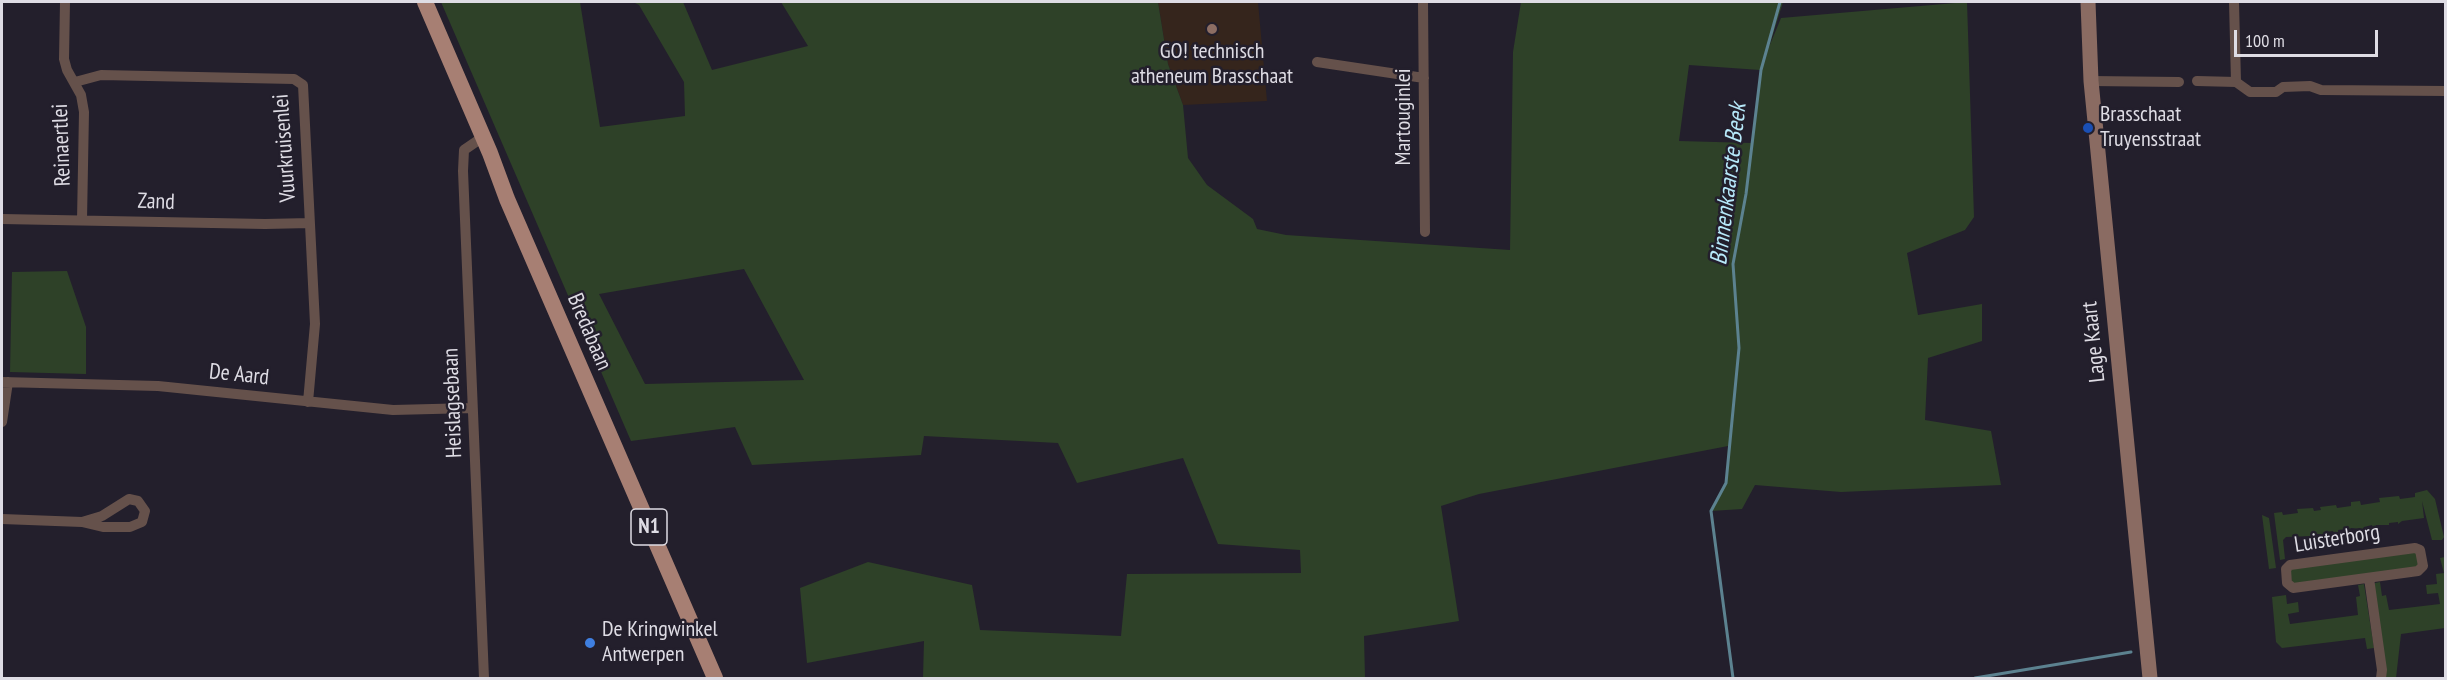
<!DOCTYPE html>
<html>
<head>
<meta charset="utf-8">
<style>
	body { margin:0 }
	#map { position:relative; width:2447px; height:680px; overflow:hidden; background:#231f2c; font-family:"PT Sans Narrow",sans-serif }
	canvas { display:block }
	.frame { position:absolute; inset:0; border:3px solid #dedce4; pointer-events:none }
	.scale { position:absolute; left:2234px; top:30px; width:144px; height:27px; box-sizing:border-box; border:3px solid #dedce4; border-top:0; padding-left:8px; font-size:18px; line-height:21px; white-space:nowrap; color:#dedce4; -webkit-text-stroke:4px #231f2c; paint-order:stroke }
</style>
</head>
<body>
<div id="map">
<canvas width="2447" height="680"></canvas>
<div class="frame"></div>
<div class="scale">100 m</div>
</div>
<script>
const ctx = document.querySelector('canvas').getContext('2d');
ctx.lineJoin = 'round';
function fillPath(path, color) { ctx.fillStyle = color; ctx.fill(path, 'evenodd'); }
function strokePath(path, color, width, dash) { ctx.strokeStyle = color; ctx.lineWidth = width; ctx.lineCap = dash ? 'butt' : 'round'; ctx.setLineDash(dash || []); ctx.stroke(path); }
function write(font, color, halo, rows, align = 'center') {
  ctx.font = font + ' "PT Sans Narrow",sans-serif'; ctx.lineWidth = 5; ctx.setLineDash([]); ctx.textBaseline = 'middle'; ctx.strokeStyle = halo; ctx.fillStyle = color; for (const [text, x, y, turn = 0] of rows) {
    ctx.save(); ctx.translate(x, y); ctx.rotate((+turn || 0) * Math.PI / 180); ctx.textAlign = isNaN(turn) ? turn : align; if (halo) ctx.strokeText(text, 0, 0); ctx.fillText(text, 0, 0); ctx.restore();
  }
}
const education = new Path2D(`
	M 1158,2 L 1258,2 L 1267,101 L 1183,105 L 1168,64 Z`);
const green = new Path2D(`
	M 441,2 L 580,2 L 600,127 L 685,116 L 684,82 L 639,5 L 633,2 L 683,2 L 712,70 L 808,46 L 781,2 L 1158,2 L 1168,64 L 1183,105 L 1188,158 L 1207,185 L 1253,219 L 1257,229 L 1286,235 L 1510,250 L 1513,52 L 1521,2 L 1783,2 L 1769,47 L 1781,18 L 1967,2 L 1974,217 L 1965,230 L 1907,253 L 1918,315 L 1982,304 L 1982,341 L 1928,358 L 1925,420 L 1991,431 L 2001,485 L 1841,492 L 1755,485 L 1742,509 L 1711,511 L 1726,483 L 1728,446 L 1479,494 L 1441,506 L 1459,621 L 1364,636 L 1365,678 L 923,678 L 924,641 L 807,663 L 800,588 L 868,562 L 972,585 L 980,630 L 1121,636 L 1127,574 L 1301,573 L 1300,550 L 1218,544 L 1183,458 L 1077,483 L 1058,443 L 924,436 L 921,455 L 752,465 L 735,427 L 631,441 ZM 1689,65 L 1760,70 L 1752,143 L 1679,141 ZM 744,269 L 804,380 L 645,384 L 599,294 Z
	M 67,271 L 86,327 L 86,374 L 10,372 L 12,272 Z
	M 2427,490 L 2435,499 L 2444,537 L 2442,540 L 2432,540 L 2422,501 L 2424,518 L 2402,521 L 2398,524 L 2398,522 L 2389,523 L 2389,525 L 2376,525 L 2376,527 L 2373,528 L 2372,525 L 2364,527 L 2363,529 L 2351,528 L 2347,531 L 2346,529 L 2338,530 L 2338,532 L 2334,533 L 2333,531 L 2325,532 L 2325,534 L 2312,534 L 2312,536 L 2286,537 L 2283,540 L 2285,559 L 2280,560 L 2274,513 L 2282,512 L 2283,515 L 2298,513 L 2297,509 L 2313,508 L 2314,511 L 2321,510 L 2320,507 L 2336,505 L 2337,508 L 2351,506 L 2351,502 L 2360,501 L 2361,505 L 2380,502 L 2379,498 L 2399,496 L 2400,499 L 2415,497 L 2415,493 Z
	M 2262,515 L 2269,518 L 2276,568 L 2269,569 Z
	M 2416,551 L 2419,567 L 2292,585 L 2290,568 Z
	M 2445,557 L 2445,628 L 2401,634 L 2396,678 L 2384,678 L 2374,586 L 2375,583 L 2380,582 L 2382,596 L 2386,595 L 2389,610 L 2440,604 L 2438,593 L 2427,594 L 2426,585 L 2437,584 L 2436,574 L 2444,573 L 2440,558 Z
	M 2364,584 L 2374,648 L 2367,649 L 2365,638 L 2282,648 L 2276,642 L 2272,597 L 2286,595 L 2287,604 L 2298,602 L 2299,612 L 2288,614 L 2290,624 L 2358,615 L 2356,597 L 2360,596 L 2358,585 Z`);
const stream = new Path2D(`
	M 1733,678 L 1711,511 L 1726,483 L 1739,348 L 1733,264 L 1746,194 L 1761,70 L 1780,2
	M 1975,678 L 2131,652`);
const street = new Path2D(`
	M 65,2 L 64,59 L 67,70 L 81,95 L 84,112 L 82,220
	M 1423,2 L 1425,232
	M 2234,2 L 2236,82
	M 1317,62 L 1424,78
	M 2091,81 L 2179,82
	M 2197,81 L 2236,82 L 2250,92 L 2276,92 L 2283,87 L 2310,86 L 2321,90 L 2446,91
	M 75,82 L 101,75 L 294,79 L 303,85 L 315,324 L 308,402
	M 483,137 L 464,150 L 463,171 L 484,678
	M 2,219 L 265,224 L 310,223
	M 2,382 L 158,386 L 393,410 L 472,408
	M 2,422 L 8,382
	M 2,519 L 82,522 L 103,527 L 130,527 L 142,522 L 145,511 L 138,501 L 129,499 L 102,516 L 82,522
	M 2415,548 L 2420,550 L 2423,566 L 2418,571 L 2293,588 L 2287,583 L 2286,569 L 2290,565 Z
	M 2369,578 L 2382,670 L 2381,678`);
const secondary = new Path2D(`
	M 2088,2 L 2091,81 L 2150,678`);
const primary = new Path2D(`
	M 425,2 L 490,153 L 507,199 L 715,678`);
const markers = [
	[1212,29,6,"#8d6e63"],
	[2088,128,6,"#1a4fb4"],
	[590,643,6,"#3f7fe0"]
];
const shields = [
	[649,527,36]
];
const shieldNames = [
	["N1",649,527]
];
const poiNames = [
	["GO! technisch",1212,52,"center"],
	["atheneum Brasschaat",1212,77,"center"],
	["Brasschaat",2100,115],
	["Truyensstraat",2100,140],
	["De Kringwinkel",602,630],
	["Antwerpen",602,655]
];
const streetNames = [
	["Martouginlei",1404,117,-90],
	["Reinaertlei",62,145,-92],
	["Vuurkruisenlei",285,148,-94],
	["Zand",156,202,2],
	["Bredabaan",589,332,67],
	["Lage Kaart",2094,342,-96],
	["De Aard",239,375,6],
	["Heislagsebaan",453,403,-92],
	["Luisterborg",2337,539,-9]
];
const waterNames = [
	["Binnenkaarste Beek",1729,184,-83]
];
fillPath(education, '#35251c');
fillPath(green, '#2e4128');
strokePath(stream, '#5c8290', 3);
strokePath(street, '#65514b', 10);
strokePath(secondary, '#8a6b62', 15);
strokePath(primary, '#a77f73', 16);
for (const [x, y, r, color] of markers) { const dot = new Path2D(); dot.arc(x, y, r, 0, 2 * Math.PI); ctx.fillStyle = color; ctx.fill(dot); strokePath(dot, '#231f2c', 2); }
for (const [x, y, w] of shields) { const box = new Path2D(); box.roundRect(x - w / 2, y - 18, w, 36, 4.5); ctx.fillStyle = '#231f2c'; ctx.fill(box); strokePath(box, '#dedce4', 1.5); }
write('bold 21px', '#dedce4', null, shieldNames);
write('22px', '#dedce4', '#231f2c', poiNames, 'left');
write('22px', '#dedce4', '#231f2c', streetNames);
write('italic 24px', '#b7e9fa', '#231f2c', waterNames);
</script>
</body>
</html>
